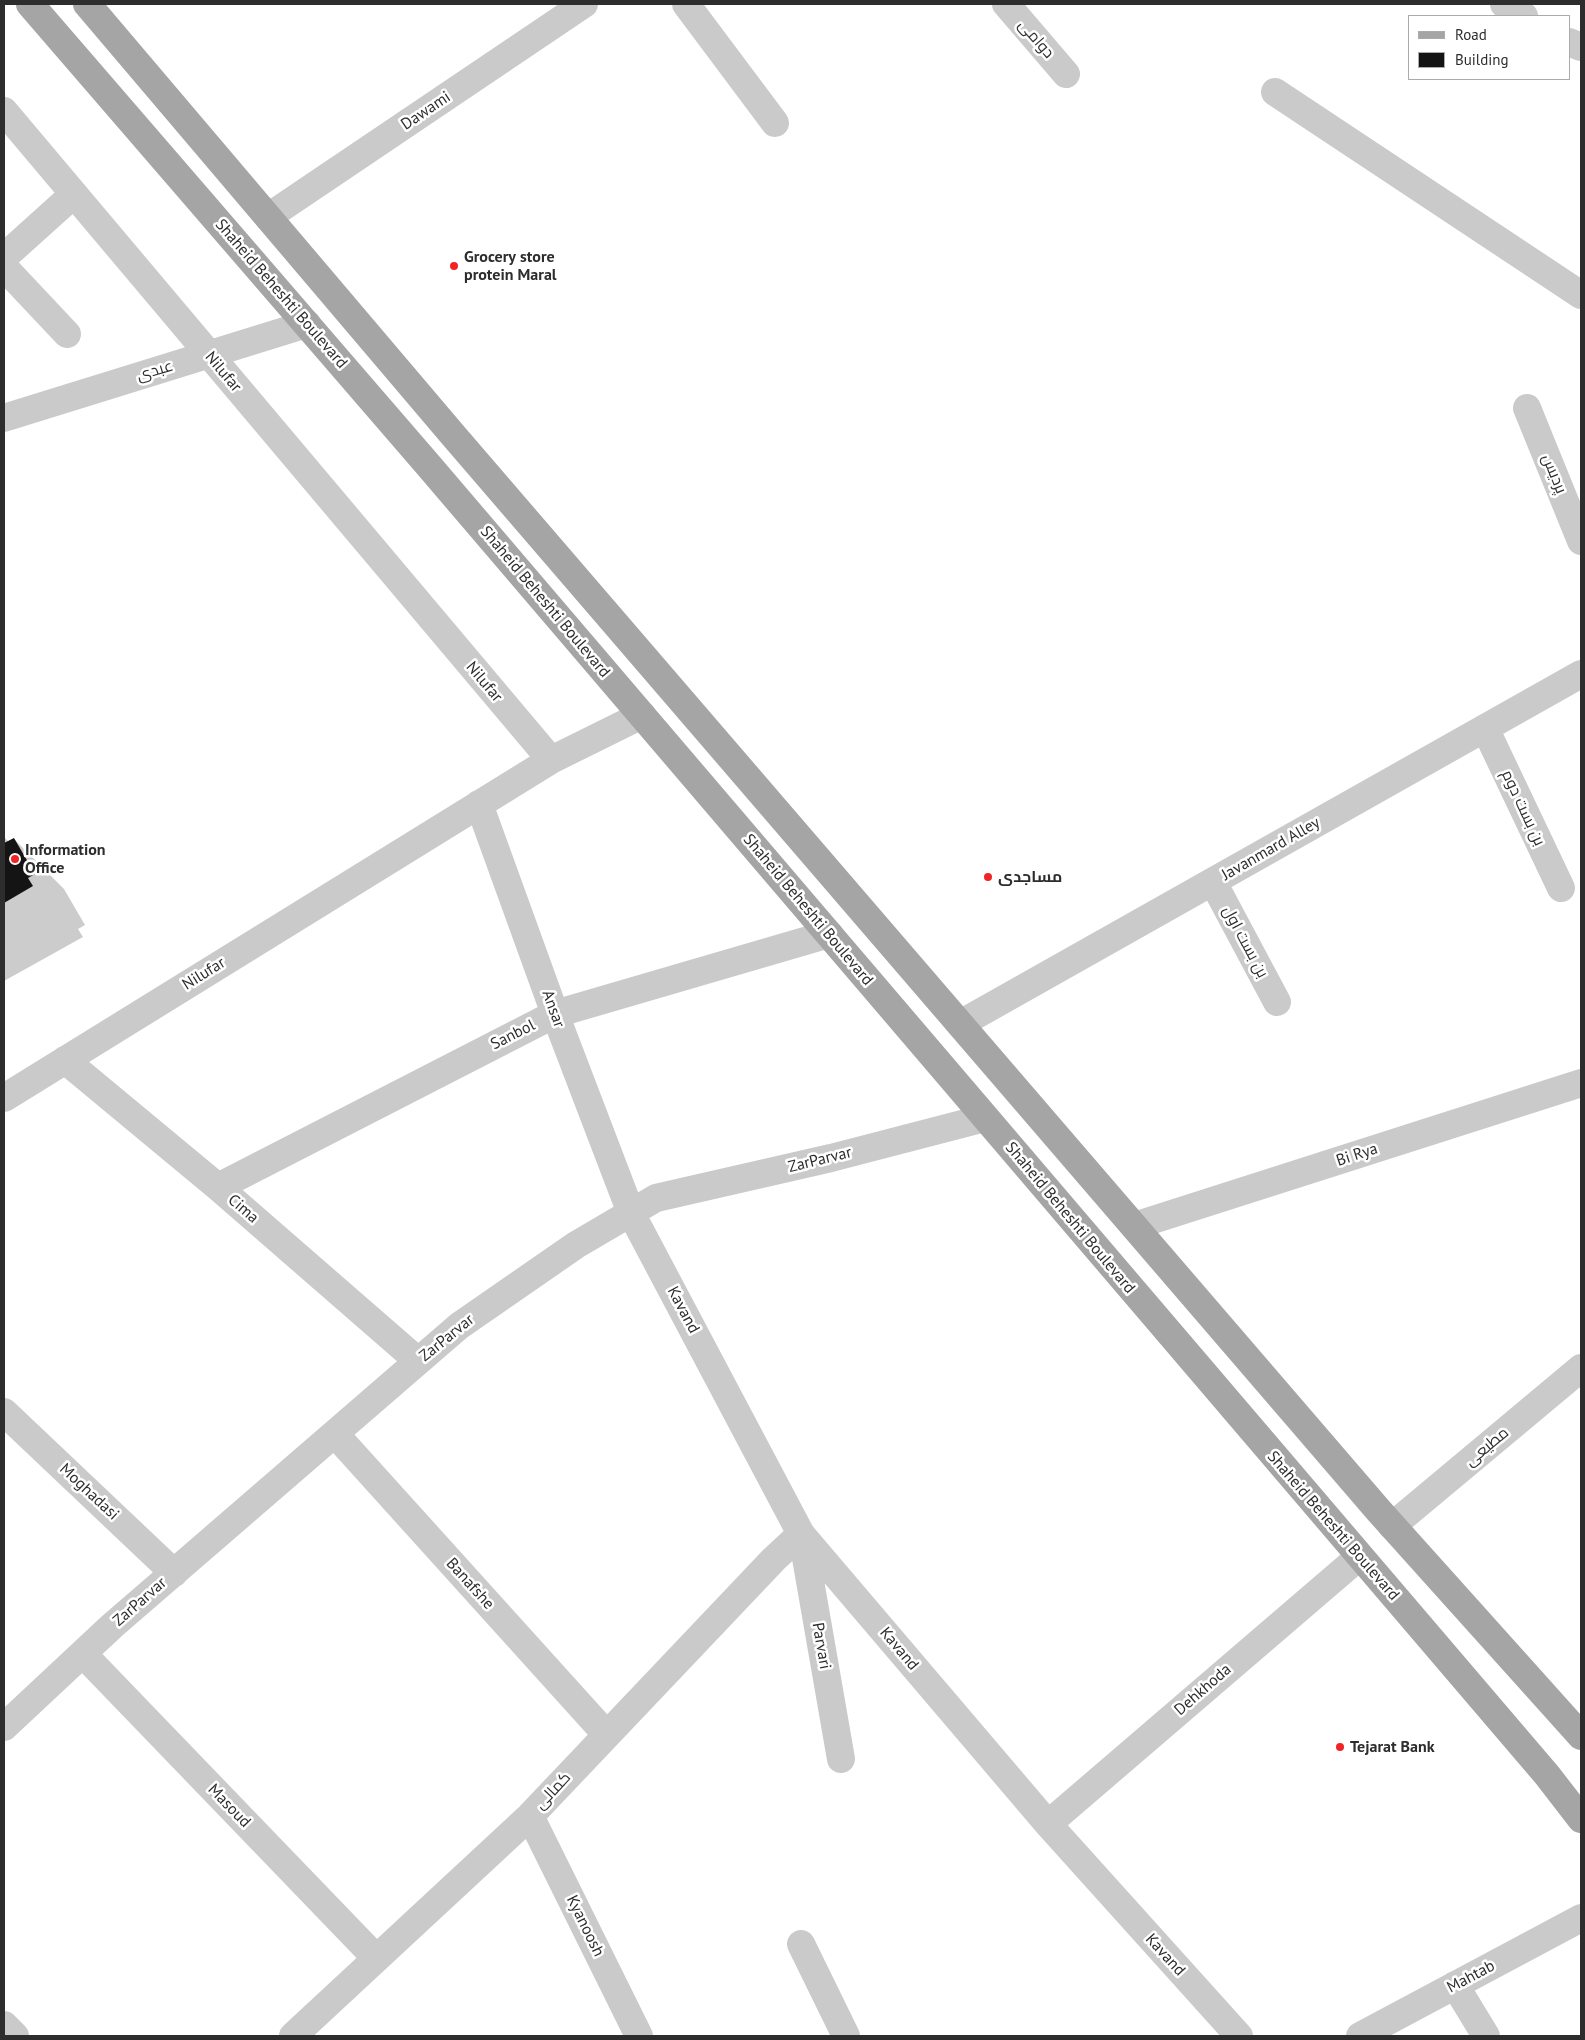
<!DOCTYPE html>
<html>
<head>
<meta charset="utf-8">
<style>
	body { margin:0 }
	#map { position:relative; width:1585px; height:2040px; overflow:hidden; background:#fff; font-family:"PT Sans",sans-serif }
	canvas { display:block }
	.frame { position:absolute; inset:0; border:5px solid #2d2d2d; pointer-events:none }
	.legend { position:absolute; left:1408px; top:15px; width:162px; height:65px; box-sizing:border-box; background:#fff; border:1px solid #ababab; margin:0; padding:6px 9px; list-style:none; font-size:15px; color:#2d2d2d }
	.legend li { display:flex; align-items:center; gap:10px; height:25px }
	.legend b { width:25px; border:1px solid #ababab }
</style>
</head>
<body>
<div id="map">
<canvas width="1585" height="2040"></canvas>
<div class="frame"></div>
<ul class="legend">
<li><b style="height:6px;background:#a5a5a5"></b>Road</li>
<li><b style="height:14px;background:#141414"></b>Building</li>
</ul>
</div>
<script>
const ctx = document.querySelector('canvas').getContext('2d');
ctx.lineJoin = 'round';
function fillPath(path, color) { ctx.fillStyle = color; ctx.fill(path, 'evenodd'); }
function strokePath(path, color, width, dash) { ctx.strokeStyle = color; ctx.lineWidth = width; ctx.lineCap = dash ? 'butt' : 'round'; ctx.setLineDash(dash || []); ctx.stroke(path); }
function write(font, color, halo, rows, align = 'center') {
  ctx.font = font + ' "PT Sans",Cairo,sans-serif'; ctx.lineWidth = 5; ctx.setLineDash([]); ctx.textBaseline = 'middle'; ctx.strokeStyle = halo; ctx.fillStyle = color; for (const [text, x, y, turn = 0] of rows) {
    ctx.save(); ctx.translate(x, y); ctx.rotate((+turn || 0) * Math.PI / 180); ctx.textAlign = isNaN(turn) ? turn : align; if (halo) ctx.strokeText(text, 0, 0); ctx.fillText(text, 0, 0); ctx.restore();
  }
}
const shadow = new Path2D(`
	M 4,837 L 9,842 L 14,839 L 64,889 L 85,925 L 78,929 L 83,937 L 4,981 Z`);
const building = new Path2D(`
	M 14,838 L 35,874 L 28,878 L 33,886 L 4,903 L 4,843 Z`);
const minor = new Path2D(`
	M 686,4 L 775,123
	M 1006,4 L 1066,74
	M 1504,4 L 1524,16
	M 1569,42 L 1581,47
	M 1275,92 L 1581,295
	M 4,111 L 551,760
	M 268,217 L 584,4
	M 4,257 L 74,194
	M 4,267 L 67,334
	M 1527,408 L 1581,541
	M 4,418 L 307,324
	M 1485,728 L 1561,888
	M 479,804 L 555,1014 L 631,1213 L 801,1534 L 1048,1824 L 1239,2036
	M 1213,882 L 1277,1002
	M 960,1024 L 1581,674
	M 65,1060 L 218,1187 L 418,1361
	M 4,1098 L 551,760 L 642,715
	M 218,1187 L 555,1014 L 829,934
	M 1134,1226 L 1581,1083
	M 4,1412 L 174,1573
	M 335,1434 L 606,1734
	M 1392,1526 L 1581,1368
	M 802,1535 L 841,1759
	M 83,1654 L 376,1958
	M 4,1727 L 112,1626 L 459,1326 L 576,1245 L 656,1198 L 831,1158 L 985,1118
	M 530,1816 L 639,2036
	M 1048,1824 L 1359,1557
	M 801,1944 L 846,2036
	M 1455,1985 L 1486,2036
	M 4,2025 L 15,2036
	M 293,2036 L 530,1816 L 774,1559 L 801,1534
	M 1360,2036 L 1581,1918`);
const major = new Path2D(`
	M 30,4 L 429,466 L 1547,1775 L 1581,1819
	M 87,4 L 453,435 L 1379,1511 L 1581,1736`);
const markers = [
	[454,266,5,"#f02325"],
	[15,859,5,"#f02325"],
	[988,877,5,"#f02325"],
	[1340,1747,5,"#f02325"]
];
const streetNames = [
	["دوامی",1036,39,49],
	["Dawami",426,111,-34],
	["Shaheid Beheshti Boulevard",281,294,49],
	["عبدی",155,371,-17],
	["Nilufar",223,372,50],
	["پردیس",1554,474,68],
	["Shaheid Beheshti Boulevard",545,602,50],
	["Nilufar",484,682,50],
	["بن بست دوم",1523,808,65],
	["Javanmard Alley",1271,849,-30],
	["Shaheid Beheshti Boulevard",808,910,50],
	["بن بست اول",1245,942,62],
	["Nilufar",204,974,-32],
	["Ansar",553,1009,70],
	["Sanbol",513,1035,-27],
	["Bi Rya",1357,1155,-18],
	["ZarParvar",820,1160,-14],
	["Cima",243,1209,41],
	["Shaheid Beheshti Boulevard",1070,1218,50],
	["Kavand",683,1310,62],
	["ZarParvar",447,1338,-39],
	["مطیعی",1487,1447,-40],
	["Moghadasi",89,1492,43],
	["Shaheid Beheshti Boulevard",1333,1526,49],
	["Banafshe",470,1584,48],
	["ZarParvar",140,1602,-41],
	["Parvari",821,1646,80],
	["Kavand",899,1649,50],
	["Dehkhoda",1203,1690,-41],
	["کمالی",553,1791,-47],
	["Masoud",229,1806,46],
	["Kyanoosh",585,1926,64],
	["Kavand",1165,1955,48],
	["Mahtab",1471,1977,-28]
];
const poiNames = [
	["Grocery store",464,257],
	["protein Maral",464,275],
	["Information",25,850],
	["Office",25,868],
	["مساجدی",998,877],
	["Tejarat Bank",1350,1747]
];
fillPath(shadow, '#0003');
fillPath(building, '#141414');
strokePath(minor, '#cacaca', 28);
strokePath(major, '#a5a5a5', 28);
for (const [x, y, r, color] of markers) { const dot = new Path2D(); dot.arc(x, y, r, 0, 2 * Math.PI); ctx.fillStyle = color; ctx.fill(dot); strokePath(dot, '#fff', 2); }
write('16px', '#2d2d2d', '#fff', streetNames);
write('bold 16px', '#2d2d2d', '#fff', poiNames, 'left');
</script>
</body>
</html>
